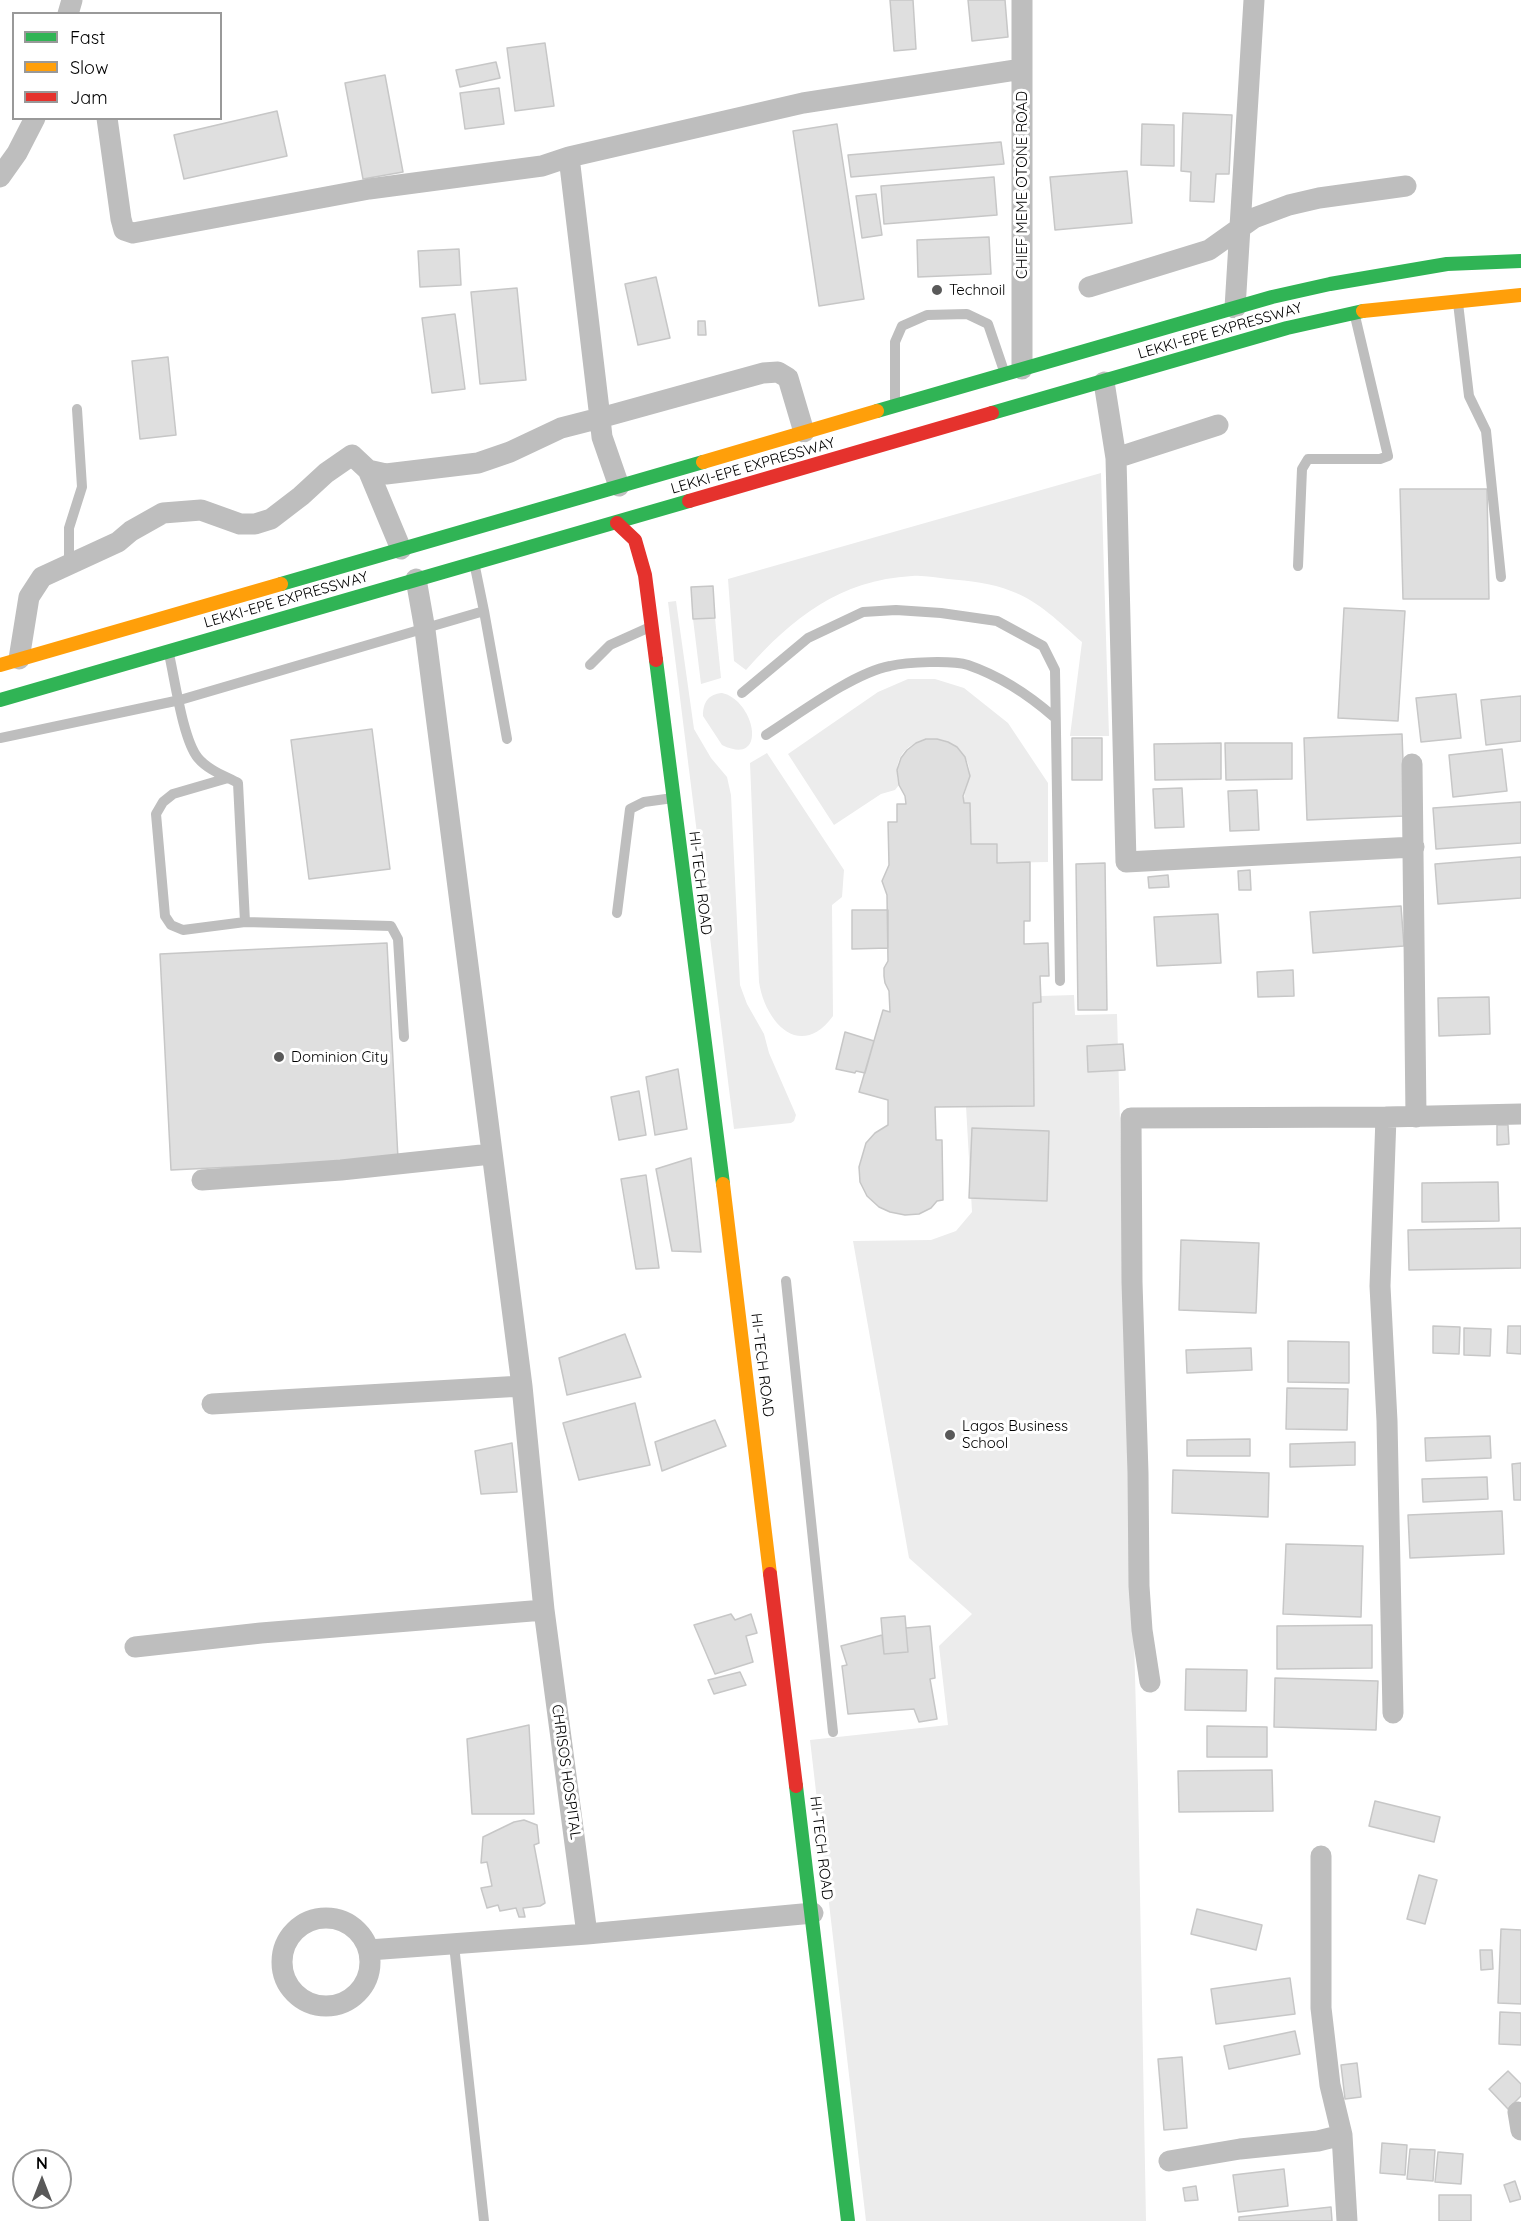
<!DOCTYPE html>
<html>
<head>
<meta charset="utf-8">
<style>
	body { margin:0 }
	#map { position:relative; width:1521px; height:2221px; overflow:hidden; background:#fff; font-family:Quicksand,sans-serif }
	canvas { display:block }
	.legend { position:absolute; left:12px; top:12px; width:210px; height:108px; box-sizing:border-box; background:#fff; border:2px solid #999; margin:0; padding:8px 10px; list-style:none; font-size:18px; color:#000 }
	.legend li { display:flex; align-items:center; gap:12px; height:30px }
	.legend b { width:30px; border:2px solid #999 }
	.north { position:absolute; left:12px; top:2149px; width:60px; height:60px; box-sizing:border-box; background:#fff; border:2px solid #999; border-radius:50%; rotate:0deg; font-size:16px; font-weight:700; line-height:24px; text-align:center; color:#000 }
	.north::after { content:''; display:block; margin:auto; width:21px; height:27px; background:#595959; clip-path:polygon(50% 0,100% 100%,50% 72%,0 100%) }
</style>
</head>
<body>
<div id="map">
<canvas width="1521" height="2221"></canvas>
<ul class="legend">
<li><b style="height:8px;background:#30b455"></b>Fast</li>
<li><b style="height:8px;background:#ff9f0a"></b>Slow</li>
<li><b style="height:8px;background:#e5322d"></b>Jam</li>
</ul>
<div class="north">N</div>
</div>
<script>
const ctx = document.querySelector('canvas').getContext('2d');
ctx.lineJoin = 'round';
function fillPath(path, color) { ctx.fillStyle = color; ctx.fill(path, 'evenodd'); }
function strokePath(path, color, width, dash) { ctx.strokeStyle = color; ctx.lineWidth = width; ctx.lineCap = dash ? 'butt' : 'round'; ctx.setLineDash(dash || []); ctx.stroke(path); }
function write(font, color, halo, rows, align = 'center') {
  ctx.font = font + ' Quicksand,sans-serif'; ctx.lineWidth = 6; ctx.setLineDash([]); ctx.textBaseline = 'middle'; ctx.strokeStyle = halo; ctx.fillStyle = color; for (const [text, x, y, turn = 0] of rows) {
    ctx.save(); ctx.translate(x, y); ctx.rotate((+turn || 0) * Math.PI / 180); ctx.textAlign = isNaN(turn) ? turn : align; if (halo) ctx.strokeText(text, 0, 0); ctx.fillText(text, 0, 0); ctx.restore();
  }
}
const green = new Path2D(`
	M 1101,473 L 1109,736 L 1070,736 L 1082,642 C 1060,623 1039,601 1011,591 C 992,583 969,581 948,579 C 937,578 924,575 912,576 C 840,580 792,618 746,670 L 734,661 L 728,579 Z
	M 676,601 L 694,729 L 711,758 L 727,777 L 731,795 L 740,985 L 747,1004 L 764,1034 L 769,1053 L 796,1115 L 794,1121 L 791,1123 L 734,1129 L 668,602 Z
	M 715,618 L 721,678 L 701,684 L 693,619 Z
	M 908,679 L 935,679 L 964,688 L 1008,723 L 1048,783 L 1048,862 L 997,863 L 996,844 L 971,844 L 970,803 L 964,803 C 963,790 972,780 969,767 C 961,729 898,731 897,771 C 897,775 898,781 899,785 L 895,790 L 881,794 L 834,825 L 788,754 L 878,692 Z
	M 722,693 C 755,700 769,768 722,745 L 703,716 C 703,703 708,694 722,693 Z
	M 767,753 L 844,870 L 842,897 L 832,905 L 833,1016 C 800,1061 765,1022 759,982 L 750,763 Z
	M 1074,995 L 1075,1015 L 1117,1014 L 1138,1786 L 1146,2221 L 866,2221 L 810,1740 L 948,1725 L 939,1646 L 972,1614 L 909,1558 L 853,1241 L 931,1240 L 956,1231 L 972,1212 L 966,1106 L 1033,1003 L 1041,1002 L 1041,996 Z`);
const building = new Path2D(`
	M 890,0 L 913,0 L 916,49 L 894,51 Z
	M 968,0 L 1005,0 L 1008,37 L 972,41 Z
	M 545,43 L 554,106 L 515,111 L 507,48 Z
	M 496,62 L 500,78 L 460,87 L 456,70 Z
	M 385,75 L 403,172 L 363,179 L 345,83 Z
	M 499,88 L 504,124 L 465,129 L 460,93 Z
	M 277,111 L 287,156 L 184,179 L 174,135 Z
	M 1183,113 L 1232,115 L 1229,174 L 1216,174 L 1214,202 L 1190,201 L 1191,172 L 1181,171 Z
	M 837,124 L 864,299 L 819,306 L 793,131 Z
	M 1142,124 L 1174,125 L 1174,166 L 1141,165 Z
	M 1001,142 L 1004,164 L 851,177 L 848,155 Z
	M 1127,171 L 1132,223 L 1055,230 L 1050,177 Z
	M 994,177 L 997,215 L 884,224 L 881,186 Z
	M 876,194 L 882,235 L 862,238 L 856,196 Z
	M 989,237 L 991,274 L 918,277 L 917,240 Z
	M 459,249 L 461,285 L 420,287 L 418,251 Z
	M 656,277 L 670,338 L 638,345 L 625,284 Z
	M 517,288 L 526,380 L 480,384 L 471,292 Z
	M 455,314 L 465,389 L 432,393 L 422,318 Z
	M 698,321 L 705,321 L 706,335 L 698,335 Z
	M 168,357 L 176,435 L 140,439 L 132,361 Z
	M 1400,489 L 1487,489 L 1489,599 L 1403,599 Z
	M 713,586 L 715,618 L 693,619 L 691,587 Z
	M 1344,608 L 1405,611 L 1398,721 L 1338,718 Z
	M 1456,694 L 1461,738 L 1421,742 L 1416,698 Z
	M 1521,696 L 1521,741 L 1486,745 L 1481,700 Z
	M 372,729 L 390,869 L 309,879 L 291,740 Z
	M 1402,734 L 1405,816 L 1307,820 L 1304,738 Z
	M 1072,738 L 1102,738 L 1102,780 L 1072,780 Z
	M 926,739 L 937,739 L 948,742 L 957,747 L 965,757 L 970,776 L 963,796 L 964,803 L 970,803 L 971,844 L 997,844 L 997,863 L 1030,862 L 1030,921 L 1024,921 L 1024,944 L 1048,943 L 1049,976 L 1040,976 L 1041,1002 L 1033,1003 L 1034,1106 L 935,1107 L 936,1140 L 942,1140 L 943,1200 L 937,1201 L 931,1208 L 919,1214 L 905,1215 L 890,1212 L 879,1207 L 867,1196 L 860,1182 L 859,1167 L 866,1143 L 875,1133 L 888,1125 L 888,1100 L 859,1092 L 883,1010 L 890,1012 L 889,991 L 885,983 L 884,976 L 884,968 L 888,961 L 887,895 L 882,881 L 889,865 L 888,822 L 897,822 L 897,804 L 906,804 L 905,796 L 899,785 L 897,770 L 901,758 L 907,750 L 916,743 Z
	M 1221,743 L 1221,779 L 1155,780 L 1154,744 Z
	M 1225,743 L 1292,743 L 1292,779 L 1226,780 Z
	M 1502,749 L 1507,791 L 1453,797 L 1449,755 Z
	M 1182,788 L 1184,827 L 1155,828 L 1153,789 Z
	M 1257,790 L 1259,830 L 1230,831 L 1228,791 Z
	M 1521,802 L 1521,843 L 1436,849 L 1433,808 Z
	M 1521,857 L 1521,898 L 1438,904 L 1435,864 Z
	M 1105,863 L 1107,1010 L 1078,1010 L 1076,864 Z
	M 1250,870 L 1251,890 L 1239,890 L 1238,871 Z
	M 1168,875 L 1169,887 L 1149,888 L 1148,877 Z
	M 1401,906 L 1404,946 L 1313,953 L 1310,912 Z
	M 852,910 L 888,910 L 888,948 L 852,949 Z
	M 1218,914 L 1221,963 L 1157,966 L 1154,917 Z
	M 387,943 L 398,1159 L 171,1170 L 160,954 Z
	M 1293,970 L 1294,996 L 1258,997 L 1257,972 Z
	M 1489,997 L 1490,1034 L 1439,1036 L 1438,998 Z
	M 845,1032 L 874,1041 L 865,1073 L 856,1071 L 855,1073 L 836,1069 Z
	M 1123,1044 L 1125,1070 L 1088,1072 L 1087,1046 Z
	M 678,1069 L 687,1129 L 655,1135 L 646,1077 Z
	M 639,1091 L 646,1135 L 619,1140 L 611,1097 Z
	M 1497,1125 L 1508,1125 L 1509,1144 L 1497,1145 Z
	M 972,1128 L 1049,1131 L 1047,1201 L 969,1198 Z
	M 691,1158 L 701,1252 L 672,1251 L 656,1169 Z
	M 646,1175 L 659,1268 L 636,1269 L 621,1179 Z
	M 1498,1182 L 1499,1221 L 1422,1222 L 1422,1183 Z
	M 1521,1228 L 1521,1268 L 1409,1270 L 1408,1230 Z
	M 1181,1240 L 1259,1243 L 1256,1313 L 1179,1310 Z
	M 1433,1326 L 1460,1327 L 1459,1354 L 1433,1353 Z
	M 1508,1326 L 1521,1326 L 1521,1354 L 1507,1353 Z
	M 1464,1328 L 1491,1329 L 1490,1356 L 1464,1355 Z
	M 625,1334 L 641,1377 L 567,1395 L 559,1358 Z
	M 1288,1341 L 1349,1342 L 1349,1383 L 1288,1382 Z
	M 1251,1348 L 1252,1370 L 1187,1373 L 1186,1350 Z
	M 1287,1388 L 1348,1389 L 1347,1430 L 1286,1429 Z
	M 635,1403 L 650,1465 L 579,1480 L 563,1423 Z
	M 715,1420 L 726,1446 L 662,1471 L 655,1442 Z
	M 1490,1436 L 1491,1458 L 1426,1461 L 1425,1438 Z
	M 1250,1439 L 1250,1456 L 1187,1456 L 1187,1440 Z
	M 1355,1442 L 1355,1465 L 1290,1467 L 1290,1444 Z
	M 512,1443 L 517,1492 L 481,1494 L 475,1451 Z
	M 1521,1463 L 1521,1500 L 1514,1500 L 1512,1464 Z
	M 1173,1470 L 1269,1473 L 1268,1517 L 1172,1513 Z
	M 1487,1477 L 1488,1499 L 1423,1502 L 1422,1479 Z
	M 1502,1511 L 1504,1554 L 1410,1558 L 1408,1515 Z
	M 1286,1544 L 1363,1546 L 1361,1617 L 1283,1614 Z
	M 731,1614 L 735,1620 L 751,1614 L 757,1633 L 746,1636 L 753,1662 L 715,1674 L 694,1625 Z
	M 905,1616 L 908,1652 L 884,1654 L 881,1618 Z
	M 1372,1625 L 1372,1668 L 1277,1669 L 1277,1626 Z
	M 930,1626 L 935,1678 L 930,1679 L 937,1719 L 919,1722 L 914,1709 L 848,1714 L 842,1666 L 847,1665 L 841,1646 L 882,1635 L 884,1654 L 908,1652 L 906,1628 Z
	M 1186,1669 L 1247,1670 L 1246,1711 L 1185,1710 Z
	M 740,1672 L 746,1685 L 714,1694 L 708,1680 Z
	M 1275,1678 L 1378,1681 L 1376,1730 L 1274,1727 Z
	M 529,1725 L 534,1814 L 472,1814 L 467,1739 Z
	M 1207,1726 L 1267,1727 L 1267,1757 L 1207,1757 Z
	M 1272,1770 L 1273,1811 L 1179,1812 L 1178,1771 Z
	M 1375,1801 L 1440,1817 L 1434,1842 L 1369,1826 Z
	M 524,1820 L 537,1825 L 539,1843 L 534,1845 L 545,1903 L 540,1906 L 523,1908 L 525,1917 L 519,1917 L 516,1908 L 500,1911 L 498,1905 L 487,1908 L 481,1888 L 492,1886 L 487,1862 L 481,1863 L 483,1837 L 514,1822 Z
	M 1419,1875 L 1437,1880 L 1425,1924 L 1407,1919 Z
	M 1197,1909 L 1262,1925 L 1256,1950 L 1191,1934 Z
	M 1501,1929 L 1521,1930 L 1521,2004 L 1498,2003 Z
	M 1480,1950 L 1492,1950 L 1493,1969 L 1481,1970 Z
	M 1290,1978 L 1295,2014 L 1216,2024 L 1211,1989 Z
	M 1500,2012 L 1521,2013 L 1521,2045 L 1499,2044 Z
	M 1295,2031 L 1300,2054 L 1229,2069 L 1224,2046 Z
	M 1182,2057 L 1187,2128 L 1164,2130 L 1158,2059 Z
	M 1357,2063 L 1361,2097 L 1345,2099 L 1341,2065 Z
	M 1508,2071 L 1521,2084 L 1521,2096 L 1508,2109 L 1489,2089 Z
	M 1382,2143 L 1407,2145 L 1405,2175 L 1380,2173 Z
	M 1410,2149 L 1435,2150 L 1433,2181 L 1407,2179 Z
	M 1438,2152 L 1463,2154 L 1461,2184 L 1435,2182 Z
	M 1284,2169 L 1288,2206 L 1238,2212 L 1233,2175 Z
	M 1515,2181 L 1521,2199 L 1510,2202 L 1504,2185 Z
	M 1196,2186 L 1198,2200 L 1185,2201 L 1183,2188 Z
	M 1439,2195 L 1471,2195 L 1471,2221 L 1439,2221 Z
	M 1331,2207 L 1332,2221 L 1239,2221 L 1239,2217 Z`);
const lane = new Path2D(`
	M 1458,303 L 1469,396 L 1486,431 L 1501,577
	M 895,403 L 895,342 L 902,326 L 927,315 L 967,314 L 988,324 L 1004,371
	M 69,564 L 69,528 L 82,487 L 77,409
	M 1298,566 L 1302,469 L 1308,459 L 1380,459 L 1388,456 L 1355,316
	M 484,611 L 507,739
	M 169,654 C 175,680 183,740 198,758 C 208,770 225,776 238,783 L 245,922 L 183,930 L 171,925 L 165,916 L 156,814 L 163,802 L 173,794 L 228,778
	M 590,665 L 610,645 L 650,627
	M 742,693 L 808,638 L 863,612 L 896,610 L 941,613 L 997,621 L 1043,646 L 1055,670 L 1060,981
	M 766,735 C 799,714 853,673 890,666 C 907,662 952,660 968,665 C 1000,676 1030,696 1054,717
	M 0,738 L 180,700 L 484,611 L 475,567
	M 617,913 L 630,809 L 644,802 L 673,798
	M 245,922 L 391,926 L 398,939 L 404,1037
	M 786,1281 L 833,1732
	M 454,1945 L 484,2221`);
const street = new Path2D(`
	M 1022,0 L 1022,369
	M 68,14 L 72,0
	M 569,157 L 803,103 L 1022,69
	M 0,177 L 17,153 L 35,118
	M 1089,287 L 1209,250 L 1254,218 L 1289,205 L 1319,198 L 1406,186
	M 1235,308 L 1254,0
	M 1104,382 L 1116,458 L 1126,862 L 1414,847
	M 1116,458 L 1218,425
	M 368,470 L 401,549
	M 619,486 L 602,437 L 600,418 L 763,373 L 778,372 L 788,378 L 804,432
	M 19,659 L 29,597 L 42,577 L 118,542 L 131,531 L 163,513 L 201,510 L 240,524 L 255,524 L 271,519 L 301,496 L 326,473 L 352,455 L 368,470 L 386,474 L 478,463 L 510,452 L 561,428 L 600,418 L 569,157 L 542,166 L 369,189 L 133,233 L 124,230 L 121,219 L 107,118
	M 1412,764 L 1416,1117
	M 1386,1117 L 1380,1286 L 1387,1421 L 1393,1713
	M 202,1180 L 341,1170 L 491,1154
	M 212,1404 L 522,1386
	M 544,1610 L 587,1934
	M 135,1647 L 261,1633 L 544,1610 L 522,1386 L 425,630 L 416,579
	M 1150,1682 L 1142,1630 L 1139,1586 L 1138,1473 L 1132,1282 L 1131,1118 L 1386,1117 L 1521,1114
	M 1321,1856 L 1321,2008 L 1330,2085 L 1342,2135 L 1347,2221
	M282 1962a44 44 0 1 1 88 0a44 44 0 1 1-88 0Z
	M 369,1950 L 587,1934 L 813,1913
	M 1518,2112 L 1521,2130
	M 1169,2161 L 1240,2149 L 1318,2141 L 1342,2135`);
const fast = new Path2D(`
	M 877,411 L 1272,297 L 1330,284 L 1447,264 L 1521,261
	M 992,413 L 1287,328 L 1363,311
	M 281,584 L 703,462
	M 656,660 L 723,1184
	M 0,700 L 689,501
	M 796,1786 L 848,2221`);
const slow = new Path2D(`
	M 1363,311 L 1521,295
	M 703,462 L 877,411
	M 0,665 L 281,584
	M 723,1184 L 770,1574`);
const jam = new Path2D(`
	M 689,501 L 992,413
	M 617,523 L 635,540 L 645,575 L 656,660
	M 770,1574 L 796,1786`);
const markers = [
	[937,290,6,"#595959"],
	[279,1057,6,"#595959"],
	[950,1435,6,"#595959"]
];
const streetNames = [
	["CHIEF MEME OTONE ROAD",1022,185,-90],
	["LEKKI-EPE EXPRESSWAY",1220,331,-16],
	["LEKKI-EPE EXPRESSWAY",753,466,-16],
	["LEKKI-EPE EXPRESSWAY",286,600,-16],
	["HI-TECH ROAD",700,883,83],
	["HI-TECH ROAD",762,1365,83],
	["CHRISOS HOSPITAL",566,1772,82],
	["HI-TECH ROAD",821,1848,83]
];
const poiNames = [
	["Technoil",949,290],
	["Dominion City",291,1057],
	["Lagos Business",962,1426],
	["School",962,1443]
];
fillPath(green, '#ececec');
fillPath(building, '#dfdfdf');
strokePath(building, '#c7c7c7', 1.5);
strokePath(lane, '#bebebe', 10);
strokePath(street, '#bebebe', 21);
strokePath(fast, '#30b455', 14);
strokePath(slow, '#ff9f0a', 14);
strokePath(jam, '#e5322d', 14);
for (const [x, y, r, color] of markers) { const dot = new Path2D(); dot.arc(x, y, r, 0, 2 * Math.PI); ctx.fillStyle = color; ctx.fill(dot); strokePath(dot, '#fff', 2); }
write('15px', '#000', '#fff', streetNames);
write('15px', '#000', '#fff', poiNames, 'left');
</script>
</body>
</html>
